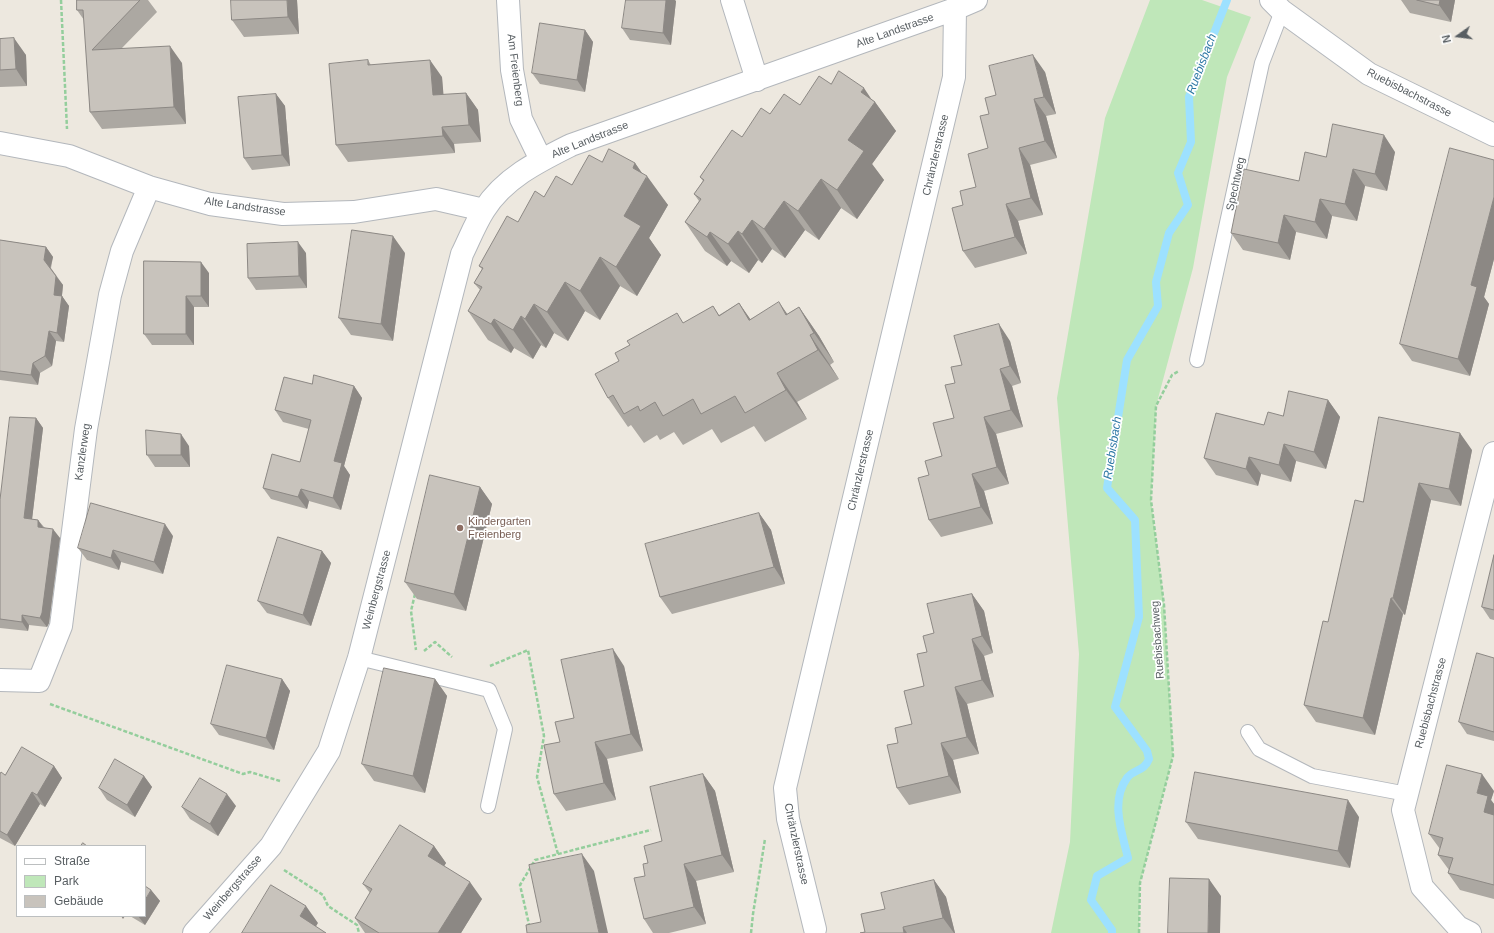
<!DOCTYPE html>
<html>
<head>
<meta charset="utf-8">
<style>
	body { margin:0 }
	#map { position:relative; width:1494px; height:933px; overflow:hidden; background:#ede8df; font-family:Helvetica,sans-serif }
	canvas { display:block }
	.legend { position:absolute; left:16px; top:845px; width:130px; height:72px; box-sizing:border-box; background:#fff; border:1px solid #bcbfc0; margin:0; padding:5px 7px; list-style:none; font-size:12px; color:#585e62 }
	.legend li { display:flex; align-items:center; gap:8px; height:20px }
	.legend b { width:20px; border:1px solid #bcbfc0 }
	.north { position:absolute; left:1438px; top:16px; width:40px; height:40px; -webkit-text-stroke:3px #fff; paint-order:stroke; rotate:256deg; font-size:11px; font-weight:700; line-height:16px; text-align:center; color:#585e62 }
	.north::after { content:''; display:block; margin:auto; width:14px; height:18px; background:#585e62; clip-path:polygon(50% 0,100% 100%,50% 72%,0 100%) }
</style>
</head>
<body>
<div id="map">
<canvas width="1494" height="933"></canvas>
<ul class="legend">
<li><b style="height:5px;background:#fff"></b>Straße</li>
<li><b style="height:11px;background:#bfe7b9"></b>Park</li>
<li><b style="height:11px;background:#c8c3bc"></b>Gebäude</li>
</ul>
<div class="north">N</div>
</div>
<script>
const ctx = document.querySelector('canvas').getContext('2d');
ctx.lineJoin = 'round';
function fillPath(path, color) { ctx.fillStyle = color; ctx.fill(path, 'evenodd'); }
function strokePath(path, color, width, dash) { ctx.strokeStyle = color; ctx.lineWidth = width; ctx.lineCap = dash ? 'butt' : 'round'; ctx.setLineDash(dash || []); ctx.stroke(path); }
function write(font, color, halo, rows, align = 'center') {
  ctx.font = font + ' Helvetica,sans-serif'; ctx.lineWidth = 3.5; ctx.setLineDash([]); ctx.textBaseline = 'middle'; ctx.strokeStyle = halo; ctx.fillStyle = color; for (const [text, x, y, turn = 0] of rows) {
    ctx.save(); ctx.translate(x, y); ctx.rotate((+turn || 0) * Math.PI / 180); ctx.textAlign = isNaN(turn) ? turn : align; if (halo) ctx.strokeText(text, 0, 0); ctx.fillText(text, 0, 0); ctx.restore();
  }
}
const green = new Path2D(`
	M 1150,0 L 1202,0 L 1251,17 L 1227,77 L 1193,268 L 1156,406 L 1151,500 L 1164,605 L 1173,756 L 1140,883 L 1139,933 L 1051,933 L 1070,842 L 1079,654 L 1057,398 L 1105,118 Z`);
const stream = new Path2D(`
	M 1112,933 L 1112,930 L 1091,900 L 1097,876 L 1128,858 C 1122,833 1110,801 1127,778 C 1133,769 1144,772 1149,759 L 1147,751 L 1115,707 L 1139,617 L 1135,520 L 1107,488 L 1127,360 L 1158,306 L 1156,282 L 1169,233 L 1188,205 L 1178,173 L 1191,142 L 1189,97 L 1227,0`);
const path = new Path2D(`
	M 61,0 L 67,129
	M 415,594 L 411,611 L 416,650
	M 424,651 L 435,642 L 452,657
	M 490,666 L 528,650 L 544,736 L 537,777 L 558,854
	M 50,704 L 243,774 L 250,772 L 280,781
	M 284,870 L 323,895 L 328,906 L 357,925 L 359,933
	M 531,933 L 520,885 L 535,860 L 651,830
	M 751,933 L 753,914 L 765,839
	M 1139,933 L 1140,883 L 1173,756 L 1164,605 L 1151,500 L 1156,406 L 1172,375 L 1179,371`);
const lane = new Path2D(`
	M 1197,360 L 1262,63 L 1282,11
	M 359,658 L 489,690 L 505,729 L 488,806
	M 1248,732 L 1259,749 L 1312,776 L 1407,794`);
const street = new Path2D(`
	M 508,0 L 512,70 L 521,119 L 541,160
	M 732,0 L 757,80
	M 1271,0 L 1282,11 L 1369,74 L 1494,135
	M 0,143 L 69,156 L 149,187 L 210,204 L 283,214 L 354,212 L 436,199 L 484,210
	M 0,680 L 39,681 L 61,626 L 86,429 L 110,295 L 122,251 L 149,187
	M 815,929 L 788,819 L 785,788 L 954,77 L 955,9
	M 194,933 L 271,846 L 329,751 L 359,658 L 462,254 C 469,240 475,224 484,210 C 504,178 539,161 571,145 L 955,9 L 976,0
	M 1470,933 L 1458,927 L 1422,887 L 1403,810 L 1494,453`);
const wall = new Path2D(`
	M 77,0 L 148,0 L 157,12 L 122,48 L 182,63 L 186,124 L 102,129 L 90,112 L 84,20 L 77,10 Z
	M 297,0 L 299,34 L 244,37 L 232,20 Z
	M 1401,0 L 1455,0 L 1451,22 L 1410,13 Z
	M 676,1 L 671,45 L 630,40 L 622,28 Z
	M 585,30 L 593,42 L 585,92 L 540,84 L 532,73 Z
	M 0,39 L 26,55 L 27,86 L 0,87 Z
	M 368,60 L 371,65 L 442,77 L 443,95 L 466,93 L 478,110 L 481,142 L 454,144 L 455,153 L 348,162 L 336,145 Z
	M 1045,72 L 1056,114 L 1046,116 L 1057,158 L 1030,165 L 1043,215 L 1018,221 L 1027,254 L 975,268 L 963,251 L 963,205 L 976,187 L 988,148 L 996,95 Z
	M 276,94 L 285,106 L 290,166 L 252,170 L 244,158 Z
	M 871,99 L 875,102 L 896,131 L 872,164 L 884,180 L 857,219 L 841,208 L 819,240 L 805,230 L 785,258 L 772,249 L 762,263 L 758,260 L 749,273 L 731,261 L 727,266 L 705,251 L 685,222 L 699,201 L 694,194 L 703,181 L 700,177 L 742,137 L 770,114 L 800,105 Z
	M 1395,152 L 1387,191 L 1365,186 L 1357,221 L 1332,216 L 1327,239 L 1296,232 L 1290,260 L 1243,250 L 1231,233 L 1299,181 L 1326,157 Z
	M 1494,160 L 1494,259 L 1484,297 L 1489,304 L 1470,376 L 1412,361 L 1400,344 Z
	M 602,162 L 635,163 L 642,173 L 668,205 L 649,238 L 661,255 L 637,296 L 620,286 L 600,320 L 585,311 L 568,341 L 554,333 L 546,348 L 541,345 L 533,359 L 514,348 L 511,353 L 488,340 L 468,311 L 480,290 L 474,283 L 482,269 L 479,266 L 518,222 L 544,197 L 572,185 Z
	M 0,240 L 46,247 L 53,257 L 51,268 L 63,285 L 62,296 L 69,306 L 64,342 L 56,341 L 52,366 L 40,373 L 38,385 L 0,380 Z
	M 306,253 L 307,288 L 256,290 L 248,278 Z
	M 405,253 L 393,341 L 351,335 L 339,318 Z
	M 209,273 L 209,307 L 194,307 L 194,345 L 152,345 L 144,334 Z
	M 739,303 L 750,319 L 787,314 L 799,307 L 819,336 L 834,362 L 830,365 L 839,379 L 797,402 L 807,419 L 765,442 L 754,426 L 721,443 L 712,429 L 683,445 L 674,432 L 660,440 L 657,435 L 644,443 L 631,425 L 628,427 L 608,398 L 619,361 L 713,306 L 719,315 Z
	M 1010,341 L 1021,383 L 1012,386 L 1023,427 L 996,434 L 1009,484 L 984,491 L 993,524 L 941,537 L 929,520 L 929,475 L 942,456 L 954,418 L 955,383 L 962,365 Z
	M 312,384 L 354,386 L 362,398 L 344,466 L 350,475 L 341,510 L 309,501 L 307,509 L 271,499 L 263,488 L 300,462 L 309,429 L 283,422 L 275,410 Z
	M 1328,400 L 1340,417 L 1326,469 L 1296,461 L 1291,482 L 1261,474 L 1258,486 L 1216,475 L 1204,458 L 1264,425 L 1283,416 Z
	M 36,418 L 43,428 L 32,519 L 38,520 L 44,527 L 60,538 L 49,623 L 47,627 L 29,625 L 28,631 L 0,628 L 0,500 Z
	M 189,446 L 190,467 L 155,467 L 147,455 Z
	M 1472,450 L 1461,506 L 1431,500 L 1405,615 L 1403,614 L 1375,735 L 1316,722 L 1304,705 L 1363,502 Z
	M 480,487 L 492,504 L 466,611 L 417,599 L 405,582 Z
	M 759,513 L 771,530 L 785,584 L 672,614 L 660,597 Z
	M 173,536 L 163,574 L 121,562 L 119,570 L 87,560 L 78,548 Z
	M 322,551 L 331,563 L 311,626 L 267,613 L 258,601 Z
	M 1494,555 L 1494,620 L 1490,619 L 1482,607 Z
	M 972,594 L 984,611 L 993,653 L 984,656 L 994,697 L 967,704 L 979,754 L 953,760 L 961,793 L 909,805 L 897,788 L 898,743 L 912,724 L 924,686 L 934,633 Z
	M 1494,658 L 1494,741 L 1467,734 L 1459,722 Z
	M 624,666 L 643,751 L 607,759 L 616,800 L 566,811 L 554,794 L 560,742 L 574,718 Z
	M 282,679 L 290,691 L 274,750 L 219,735 L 211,724 Z
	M 435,679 L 447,696 L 425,793 L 374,781 L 362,764 Z
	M 54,766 L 62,778 L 45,807 L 40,804 L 15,846 L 0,838 L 0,774 L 5,775 Z
	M 703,774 L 715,791 L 734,872 L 696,881 L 706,924 L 669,933 L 653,933 L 644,919 L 645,876 L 648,863 L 662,841 Z
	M 144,776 L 152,787 L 135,817 L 107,800 L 99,788 Z
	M 1494,791 L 1491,800 L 1494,804 L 1494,899 L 1460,890 L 1448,873 L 1449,870 L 1438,855 L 1440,849 L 1429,834 Z
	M 236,806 L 218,836 L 190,819 L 182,807 Z
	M 1359,817 L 1350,868 L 1198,839 L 1186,822 Z
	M 434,846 L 446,863 L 444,866 L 482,899 L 461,933 L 365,933 L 355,918 L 370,893 L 363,884 Z
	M 934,880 L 946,897 L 955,933 L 860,933 L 865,932 L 885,909 Z
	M 151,890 L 160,901 L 145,925 L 130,916 L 145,916 Z`);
const shadedWall = new Path2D(`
	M 287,0 L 297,0 L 299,34 L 288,17 Z
	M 666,0 L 675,0 L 676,1 L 671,45 L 663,33 Z
	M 1440,0 L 1455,0 L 1451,22 L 1439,5 Z
	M 585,30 L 593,42 L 585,92 L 577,80 Z
	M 14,38 L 26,55 L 27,86 L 16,69 Z
	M 170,46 L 182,63 L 186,124 L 174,107 Z
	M 1033,55 L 1045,72 L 1056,114 L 1044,97 Z
	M 430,60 L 442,77 L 445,112 L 433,95 Z
	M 864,88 L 874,103 L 875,102 L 896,131 L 872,164 L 884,180 L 857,219 L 837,190 L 848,140 L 861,92 Z
	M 466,93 L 478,110 L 481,142 L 469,125 Z
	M 276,94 L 285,106 L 290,166 L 282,155 Z
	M 1034,99 L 1046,116 L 1057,158 L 1045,141 Z
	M 442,127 L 454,144 L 455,153 L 443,136 Z
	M 1384,135 L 1395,152 L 1387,191 L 1375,174 Z
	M 1019,148 L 1030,165 L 1043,215 L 1031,198 Z
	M 635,163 L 646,179 L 647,176 L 668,205 L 649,238 L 661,255 L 637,296 L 616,267 L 624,216 L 633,168 Z
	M 1353,169 L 1365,186 L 1357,221 L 1345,204 Z
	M 821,179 L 841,208 L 819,240 L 798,211 Z
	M 1494,197 L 1494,259 L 1484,297 L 1489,304 L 1470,376 L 1458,359 L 1471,285 Z
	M 1320,199 L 1332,216 L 1327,239 L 1315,222 Z
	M 784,201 L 805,230 L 785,258 L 764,229 Z
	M 1006,204 L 1018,221 L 1027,254 L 1015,237 Z
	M 1284,215 L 1296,232 L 1290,260 L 1278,243 Z
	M 752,220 L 772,249 L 762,263 L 742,234 Z
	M 738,231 L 758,260 L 749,273 L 728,244 Z
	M 710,232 L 731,261 L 727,266 L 707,237 Z
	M 393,236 L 405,253 L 393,341 L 381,324 Z
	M 298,242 L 306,253 L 307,288 L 299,276 Z
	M 46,247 L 53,257 L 50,269 L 44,260 Z
	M 600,257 L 620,286 L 600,320 L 580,291 Z
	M 201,262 L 209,273 L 209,307 L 201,296 Z
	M 56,276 L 63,285 L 61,304 L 54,295 Z
	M 565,282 L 585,311 L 568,341 L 547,312 Z
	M 62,296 L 69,306 L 64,342 L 57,333 Z
	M 186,296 L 194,307 L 194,345 L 186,334 Z
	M 779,302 L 799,331 L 786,315 Z
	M 739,303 L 760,333 L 749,320 Z
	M 534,304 L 554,333 L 546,348 L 525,319 Z
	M 799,307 L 819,336 L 834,362 L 814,333 Z
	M 521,316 L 541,345 L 533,359 L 513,330 Z
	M 494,319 L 514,348 L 511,353 L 491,324 Z
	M 999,324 L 1010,341 L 1021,383 L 1010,366 Z
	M 49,331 L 56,341 L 52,366 L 45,356 Z
	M 810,335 L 830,365 L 839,379 L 818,350 Z
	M 33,363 L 40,373 L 38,385 L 31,375 Z
	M 1000,369 L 1012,386 L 1023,427 L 1011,410 Z
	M 777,373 L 797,402 L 807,419 L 786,390 Z
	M 354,386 L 362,398 L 344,466 L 350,475 L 341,510 L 333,498 L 334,461 Z
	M 1328,400 L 1340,417 L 1326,469 L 1314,452 Z
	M 984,417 L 996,434 L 1009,484 L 997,467 Z
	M 36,418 L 43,428 L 31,528 L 24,518 Z
	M 1460,433 L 1472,450 L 1461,506 L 1449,489 Z
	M 181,434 L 189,446 L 190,467 L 181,455 Z
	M 1284,444 L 1296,461 L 1291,482 L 1279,465 Z
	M 1249,457 L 1261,474 L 1258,486 L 1246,469 Z
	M 972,474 L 984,491 L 993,524 L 981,507 Z
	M 1419,483 L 1431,500 L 1405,615 L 1393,598 Z
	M 480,487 L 492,504 L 466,611 L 454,594 Z
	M 301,489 L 309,501 L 307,509 L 298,497 Z
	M 759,513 L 771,530 L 785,584 L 774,567 Z
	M 38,520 L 45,530 L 38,527 Z
	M 165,524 L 173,536 L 163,574 L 154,562 Z
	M 53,529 L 60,538 L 49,623 L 47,627 L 40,618 Z
	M 113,550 L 121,562 L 119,570 L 111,558 Z
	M 322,551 L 331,563 L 311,626 L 303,615 Z
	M 972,594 L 984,611 L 993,653 L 982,636 Z
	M 1391,598 L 1403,614 L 1375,735 L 1363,718 Z
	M 22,615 L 29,625 L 28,631 L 22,622 Z
	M 972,639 L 984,656 L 994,697 L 982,680 Z
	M 613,649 L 624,666 L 643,751 L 631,734 Z
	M 282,679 L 290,691 L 274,750 L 266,738 Z
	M 435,679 L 447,696 L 425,793 L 413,776 Z
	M 955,687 L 967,704 L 979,754 L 967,737 Z
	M 595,742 L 607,759 L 616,800 L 604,783 Z
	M 941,743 L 953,760 L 961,793 L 949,776 Z
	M 54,766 L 62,778 L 45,807 L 37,795 Z
	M 703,774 L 715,791 L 734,872 L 722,855 Z
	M 1482,774 L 1494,791 L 1491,800 L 1494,804 L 1494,826 L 1484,812 L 1477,793 Z
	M 144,776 L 152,787 L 135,817 L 127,805 Z
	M 32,792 L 40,804 L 15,846 L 7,835 Z
	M 227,794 L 236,806 L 218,836 L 210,824 Z
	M 1348,800 L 1359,817 L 1350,868 L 1338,851 Z
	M 434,846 L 446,863 L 440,873 L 428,856 Z
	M 582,854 L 594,871 L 608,933 L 599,933 Z
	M 684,864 L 696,881 L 706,924 L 694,907 Z
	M 1209,879 L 1221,896 L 1220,933 L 1208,933 Z
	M 934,880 L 946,897 L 955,933 L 954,933 L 943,918 Z
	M 470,882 L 482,899 L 461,933 L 438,933 Z
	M 151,890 L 160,901 L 145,925 L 138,916 L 145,916 L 145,900 Z
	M 306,906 L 318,923 L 312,933 L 300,916 Z
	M 121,916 L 125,916 L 123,919 Z
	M 903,927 L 907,933 L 904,933 Z`);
const building = new Path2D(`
	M 77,0 L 140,0 L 92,50 L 170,46 L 174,107 L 90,112 L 83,10 L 77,10 Z
	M 231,0 L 287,0 L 288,17 L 232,20 Z
	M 626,0 L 666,0 L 663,33 L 622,28 Z
	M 1417,0 L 1440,0 L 1439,5 Z
	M 540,23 L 585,30 L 577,80 L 532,73 Z
	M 14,38 L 16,69 L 0,70 L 0,39 Z
	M 1033,55 L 1044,97 L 1034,99 L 1045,141 L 1019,148 L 1031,198 L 1006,204 L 1015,237 L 963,251 L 952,208 L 963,205 L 960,191 L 976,187 L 968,154 L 988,148 L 980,116 L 989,114 L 985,98 L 996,95 L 989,66 Z
	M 368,60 L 368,65 L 430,60 L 433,95 L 466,93 L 469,125 L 442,127 L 443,136 L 336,145 L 329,64 Z
	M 839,71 L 864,88 L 861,92 L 875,102 L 848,140 L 864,151 L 837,190 L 821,179 L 798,211 L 784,201 L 764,229 L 752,220 L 742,234 L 738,231 L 728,244 L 710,232 L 707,237 L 685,222 L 701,199 L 694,194 L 704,180 L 700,177 L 732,130 L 742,137 L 761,108 L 770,114 L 784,94 L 800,105 L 819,76 L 831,84 Z
	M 276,94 L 282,155 L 244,158 L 238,97 Z
	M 1333,124 L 1384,135 L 1375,174 L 1353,169 L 1345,204 L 1320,199 L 1315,222 L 1284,215 L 1278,243 L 1231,233 L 1244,169 L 1299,181 L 1305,152 L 1326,157 Z
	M 1450,148 L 1494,160 L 1494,197 L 1471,285 L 1477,287 L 1458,359 L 1400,344 Z
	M 609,149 L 635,163 L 633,168 L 647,176 L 624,216 L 641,226 L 616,267 L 600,257 L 580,291 L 565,282 L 547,312 L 534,304 L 525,319 L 521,316 L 513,330 L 494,319 L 491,324 L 468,311 L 482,287 L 474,283 L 483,268 L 479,266 L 507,216 L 518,222 L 535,191 L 544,197 L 556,176 L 572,185 L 589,155 L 602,162 Z
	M 352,230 L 393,236 L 381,324 L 339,318 Z
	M 0,240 L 46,247 L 44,260 L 56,276 L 54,295 L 62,296 L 57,333 L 49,331 L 45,356 L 33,363 L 31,375 L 0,371 Z
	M 298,242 L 299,276 L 248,278 L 247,244 Z
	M 144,261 L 201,262 L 201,296 L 186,296 L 186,334 L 144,334 Z
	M 779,302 L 786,315 L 799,307 L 814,333 L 810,335 L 818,350 L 777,373 L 786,390 L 745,413 L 735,396 L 701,414 L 693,399 L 663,416 L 655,402 L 640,411 L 638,406 L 624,414 L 613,395 L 608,398 L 595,374 L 619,361 L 615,353 L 630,345 L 627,341 L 677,313 L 683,323 L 713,306 L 719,316 L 739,303 L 749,320 Z
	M 999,324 L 1010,366 L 1000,369 L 1011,410 L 984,417 L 997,467 L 972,474 L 981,507 L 929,520 L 918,478 L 929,475 L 925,461 L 942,456 L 933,423 L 954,418 L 945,385 L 955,383 L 951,367 L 962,365 L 954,336 Z
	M 314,375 L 354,386 L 334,461 L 342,463 L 333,498 L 301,489 L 298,497 L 263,488 L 272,454 L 300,462 L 311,420 L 275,410 L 284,377 L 312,384 Z
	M 1289,391 L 1328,400 L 1314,452 L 1284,444 L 1279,465 L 1249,457 L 1246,469 L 1204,458 L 1216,413 L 1264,425 L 1268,412 L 1283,416 Z
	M 10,417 L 36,418 L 24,518 L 38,520 L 38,527 L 53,529 L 42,613 L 40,618 L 22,615 L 22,622 L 0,619 L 0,500 Z
	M 1379,417 L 1460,433 L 1449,489 L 1419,483 L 1393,598 L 1391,598 L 1363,718 L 1304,705 L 1323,621 L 1328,622 L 1355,500 L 1363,502 Z
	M 146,430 L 181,434 L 181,455 L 147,455 Z
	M 430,475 L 480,487 L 454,594 L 405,582 Z
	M 91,503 L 165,524 L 154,562 L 113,550 L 111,558 L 78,548 Z
	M 759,513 L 774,567 L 660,597 L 645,544 Z
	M 278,537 L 322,551 L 303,615 L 258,601 Z
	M 1494,555 L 1494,610 L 1482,607 Z
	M 972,594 L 982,636 L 972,639 L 982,680 L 955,687 L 967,737 L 941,743 L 949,776 L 897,788 L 887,745 L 898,743 L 895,728 L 912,724 L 904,691 L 924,686 L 917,654 L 927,652 L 923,636 L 934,633 L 927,604 Z
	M 613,649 L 631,734 L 595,742 L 604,783 L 554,794 L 544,745 L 560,742 L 555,722 L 574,718 L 561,660 Z
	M 1477,653 L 1494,658 L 1494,732 L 1459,722 Z
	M 227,665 L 282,679 L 266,738 L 211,724 Z
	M 384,668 L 435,679 L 413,776 L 362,764 Z
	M 22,747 L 54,766 L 37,795 L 32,792 L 7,835 L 0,831 L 0,774 L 1,772 L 5,775 Z
	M 115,759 L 144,776 L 127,805 L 99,788 Z
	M 1447,765 L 1482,774 L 1477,793 L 1488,796 L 1484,812 L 1494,815 L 1494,885 L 1448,873 L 1453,858 L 1438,855 L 1443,838 L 1429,834 Z
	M 1195,772 L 1348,800 L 1338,851 L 1186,822 Z
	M 703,774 L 722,855 L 684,864 L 694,907 L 644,919 L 634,878 L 645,876 L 643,864 L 648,863 L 644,846 L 662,841 L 650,787 Z
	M 200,778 L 227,794 L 210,824 L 182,807 Z
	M 400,825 L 434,846 L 428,856 L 470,882 L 438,933 L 379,933 L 355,918 L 372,889 L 363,884 Z
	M 83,843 L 87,846 L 81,846 Z
	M 582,854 L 599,933 L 527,933 L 526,925 L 541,922 L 529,865 Z
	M 1170,878 L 1209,879 L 1208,933 L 1168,933 Z
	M 934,880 L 943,918 L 903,927 L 904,933 L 860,933 L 865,932 L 861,914 L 885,909 L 881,893 Z
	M 271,885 L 306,906 L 300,916 L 326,933 L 242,933 Z
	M 145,886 L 151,890 L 145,900 Z`);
const markers = [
	[460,528,4,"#8d6e63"]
];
const streetNames = [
	["Alte Landstrasse",895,31,-20],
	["Am Freienberg",515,70,83],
	["Ruebisbachstrasse",1409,93,27],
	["Alte Landstrasse",590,140,-22],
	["Chränzlerstrasse",936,155,-77],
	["Spechtweg",1236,184,-78],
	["Alte Landstrasse",245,207,8],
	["Kanzlerweg",83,452,-82],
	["Chränzlerstrasse",861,470,-77],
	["Weinbergstrasse",377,590,-75],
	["Ruebisbachweg",1158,640,-94],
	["Ruebisbachstrasse",1431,703,-75],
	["Chränzlerstrasse",796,844,78],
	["Weinbergstrasse",233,888,-49]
];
const educationNames = [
	["Kindergarten",468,522],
	["Freienberg",468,535]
];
const waterNames = [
	["Ruebisbach",1202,64,-69],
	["Ruebisbach",1113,448,-81]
];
fillPath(green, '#bfe7b9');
strokePath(stream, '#9de1ff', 8);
strokePath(lane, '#b3b7bc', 16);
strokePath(street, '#b3b7bc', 24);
strokePath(path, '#94ce9c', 2.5, [4, 2]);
strokePath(lane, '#fff', 14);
strokePath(street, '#fff', 22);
fillPath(wall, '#aca8a2');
fillPath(shadedWall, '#8c8884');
fillPath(building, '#c8c3bc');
strokePath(building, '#8c8884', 1);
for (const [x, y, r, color] of markers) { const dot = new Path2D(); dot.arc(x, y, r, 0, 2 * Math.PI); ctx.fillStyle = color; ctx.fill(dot); strokePath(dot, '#fff', 1.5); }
write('11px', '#585e62', '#fff', streetNames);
write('11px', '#785e54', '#fff', educationNames, 'left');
write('italic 12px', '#2f79a6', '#fff', waterNames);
</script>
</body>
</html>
